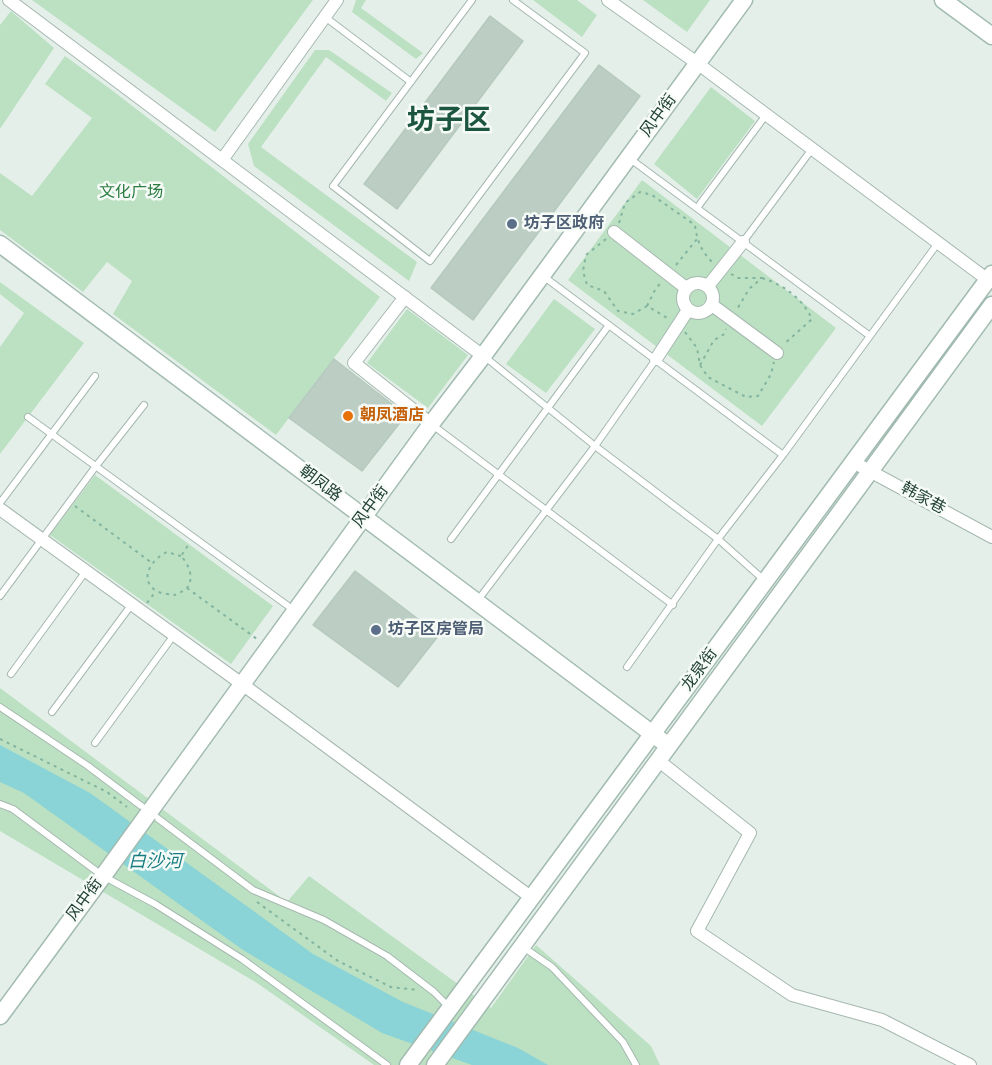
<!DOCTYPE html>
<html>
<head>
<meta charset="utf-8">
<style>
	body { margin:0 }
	canvas { display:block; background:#e4efe9 }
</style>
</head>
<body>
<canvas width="992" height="1065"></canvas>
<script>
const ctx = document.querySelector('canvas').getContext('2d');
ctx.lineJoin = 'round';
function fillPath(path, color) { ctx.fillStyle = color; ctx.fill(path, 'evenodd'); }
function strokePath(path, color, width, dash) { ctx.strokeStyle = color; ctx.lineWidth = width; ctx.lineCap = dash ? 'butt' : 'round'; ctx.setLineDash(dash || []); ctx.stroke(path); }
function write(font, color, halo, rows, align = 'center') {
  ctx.font = font + ' "Titillium Web","Noto Sans SC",sans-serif'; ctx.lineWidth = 5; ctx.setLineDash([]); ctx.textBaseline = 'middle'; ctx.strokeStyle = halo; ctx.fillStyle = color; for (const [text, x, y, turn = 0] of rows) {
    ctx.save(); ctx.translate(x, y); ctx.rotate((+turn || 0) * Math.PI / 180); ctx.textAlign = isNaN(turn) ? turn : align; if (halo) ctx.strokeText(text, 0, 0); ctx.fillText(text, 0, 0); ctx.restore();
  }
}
const green = new Path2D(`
	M 32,0 L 313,0 L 215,132 Z
	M 356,0 L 366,0 L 361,8 L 423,53 L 416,59 L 352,12 Z
	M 533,0 L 577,0 L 597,15 L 582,37 Z
	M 643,0 L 710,0 L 687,32 Z
	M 11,11 L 54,48 L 0,129 L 0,25 Z
	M 315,50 L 329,50 L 392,93 L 386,101 L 326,57 L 261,147 L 417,262 L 409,281 L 254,166 L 248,144 Z
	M 65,56 L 113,91 L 380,297 L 276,435 L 113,314 L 132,281 L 107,262 L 83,292 L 0,230 L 0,173 L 32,196 L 92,118 L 45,84 Z
	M 711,87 L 755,121 L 697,199 L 654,164 Z
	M 642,180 L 836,328 L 762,426 L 568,280 Z
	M 0,282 L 84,343 L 0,454 L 0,347 L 24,313 L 0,294 Z
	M 554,299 L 595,329 L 546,393 L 506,364 Z
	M 407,309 L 468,355 L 428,408 L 367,363 Z
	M 95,475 L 273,606 L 231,664 L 50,535 Z
	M 0,688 L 287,902 L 309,876 L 491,1008 L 536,945 L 651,1046 L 660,1065 L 374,1065 L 257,983 L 0,831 Z`);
const water = new Path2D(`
	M 0,745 L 90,793 L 313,954 L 403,1002 L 518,1048 L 548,1065 L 472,1065 L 382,1033 L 243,950 L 24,793 L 0,782 Z`);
const building = new Path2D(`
	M 490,16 L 523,41 L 397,209 L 364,184 Z
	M 599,65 L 640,96 L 473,320 L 431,288 Z
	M 334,359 L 406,415 L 362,471 L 289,418 Z
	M 355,571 L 439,635 L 398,687 L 313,625 Z`);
const path = new Path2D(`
	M 619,223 L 625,203 L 640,192 L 652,195 L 695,225 C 697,241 701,251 713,263
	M 606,239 L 586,255 L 583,271 L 587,285 L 604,291 L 618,311 L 633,314 L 647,306 L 669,319
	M 676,265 L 697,239
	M 731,274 L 738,278 L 762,278 L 749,289 L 736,311
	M 762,278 C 784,285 802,298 812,319 L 784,344
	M 647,306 L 656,288 L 661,283
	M 685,332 L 697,348 L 700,365 L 708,377 L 746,397 L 758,396 L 771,374 L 774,362
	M 700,365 L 714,340 L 723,335 L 726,329
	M 75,506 L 152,563
	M 181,556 L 167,552 C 153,558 138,578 155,590 C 160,594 169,594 175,595 C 178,593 185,591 187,588 C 195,578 188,563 181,556 L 189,544
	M 187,588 L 257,639
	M 147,603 L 156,591
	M 0,739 L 107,792 L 127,807
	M 257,902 L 338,961 L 391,987 L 418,990`);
const lane = new Path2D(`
	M 472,0 L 333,186 L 430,261 L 585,53 L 513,0
	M 325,17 L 411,82
	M 629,158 L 870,336
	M 697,208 L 766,115
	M 743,242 L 812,149
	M 543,276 L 783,455
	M 485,357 L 595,446 L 718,539 L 765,581
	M 28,417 L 295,611
	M 431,424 L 673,605
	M 0,503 L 95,376
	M 451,539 L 609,325
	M 0,596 L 96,466 L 144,405
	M 478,600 L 595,446 L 656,359
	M 627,667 L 718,539 L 783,455 L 938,243
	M 11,674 L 86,571
	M 0,707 L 88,766 L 253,890 L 324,920 L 387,956 L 434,992 L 448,1006
	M 52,712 L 132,604
	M 95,743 L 174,635
	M 0,804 L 13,809 L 103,876 L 155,904 L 242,959 L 387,1065
	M 523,947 L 552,967 L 623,1042 L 636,1065`);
const street = new Path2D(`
	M 9,0 L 483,356
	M 608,0 L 697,63 L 988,280
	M 222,160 L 337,0
	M 614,232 L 686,288
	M683 298a15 15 0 1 1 30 0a15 15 0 1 1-30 0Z
	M 708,286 L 743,242
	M 405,297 L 354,363 L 431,424
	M 712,305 L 777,353
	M 656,359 L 688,310
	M 853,462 L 992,537
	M 0,509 L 242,684 L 532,898
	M 659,761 L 750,833 L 697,931 L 792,995 L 882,1020 L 970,1065`);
const secondary = new Path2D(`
	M 943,0 L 992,36
	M 0,244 L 662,741
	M 148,814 L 431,424 L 483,356 L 744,0
	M 0,1016 L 106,872
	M 408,1065 L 992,274
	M 435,1065 L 992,305`);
const secondaryBridge = new Path2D(`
	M 106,872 L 148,814`);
const markers = [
	[512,224,6,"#5c6f8a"],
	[348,416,6,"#e8710a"],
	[376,630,6,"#5c6f8a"]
];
const streetNames = [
	["风中街",659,116,-54],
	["朝凤路",320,484,37],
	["韩家巷",923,499,29],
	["风中街",371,507,-54],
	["龙泉街",700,670,-54],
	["风中街",85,900,-54]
];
const parkNames = [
	["文化广场",131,193]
];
const serviceNames = [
	["坊子区政府",524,224],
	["坊子区房管局",388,630]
];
const foodNames = [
	["朝凤酒店",360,416]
];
const waterNames = [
	["白沙河",155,863]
];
const townNames = [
	["坊子区",449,122]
];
fillPath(green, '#bce1c2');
fillPath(water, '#8ad3d6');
fillPath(building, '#bccdc4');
strokePath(building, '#b6c9bf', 1.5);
strokePath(lane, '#a6b8b0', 8);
strokePath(street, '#a6b8b0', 14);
strokePath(secondary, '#a2bbb0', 19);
strokePath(path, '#83b49f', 2, [3, 4.5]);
strokePath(lane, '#fff', 6);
strokePath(street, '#fff', 12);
strokePath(secondary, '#fff', 16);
strokePath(secondaryBridge, '#a2bbb0', 19, []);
strokePath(secondaryBridge, '#fff', 16);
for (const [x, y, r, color] of markers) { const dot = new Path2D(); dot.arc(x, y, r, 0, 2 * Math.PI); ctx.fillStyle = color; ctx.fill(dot); strokePath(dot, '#f6fbf7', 2); }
write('16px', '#224236', '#f6fbf7', streetNames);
write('16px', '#2a7c40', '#f6fbf7', parkNames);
write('bold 16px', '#4e5e75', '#f6fbf7', serviceNames, 'left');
write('bold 16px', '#c56008', '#f6fbf7', foodNames, 'left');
write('italic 18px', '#187d82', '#f6fbf7', waterNames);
write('bold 28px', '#1c5641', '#f6fbf7', townNames);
</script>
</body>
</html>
